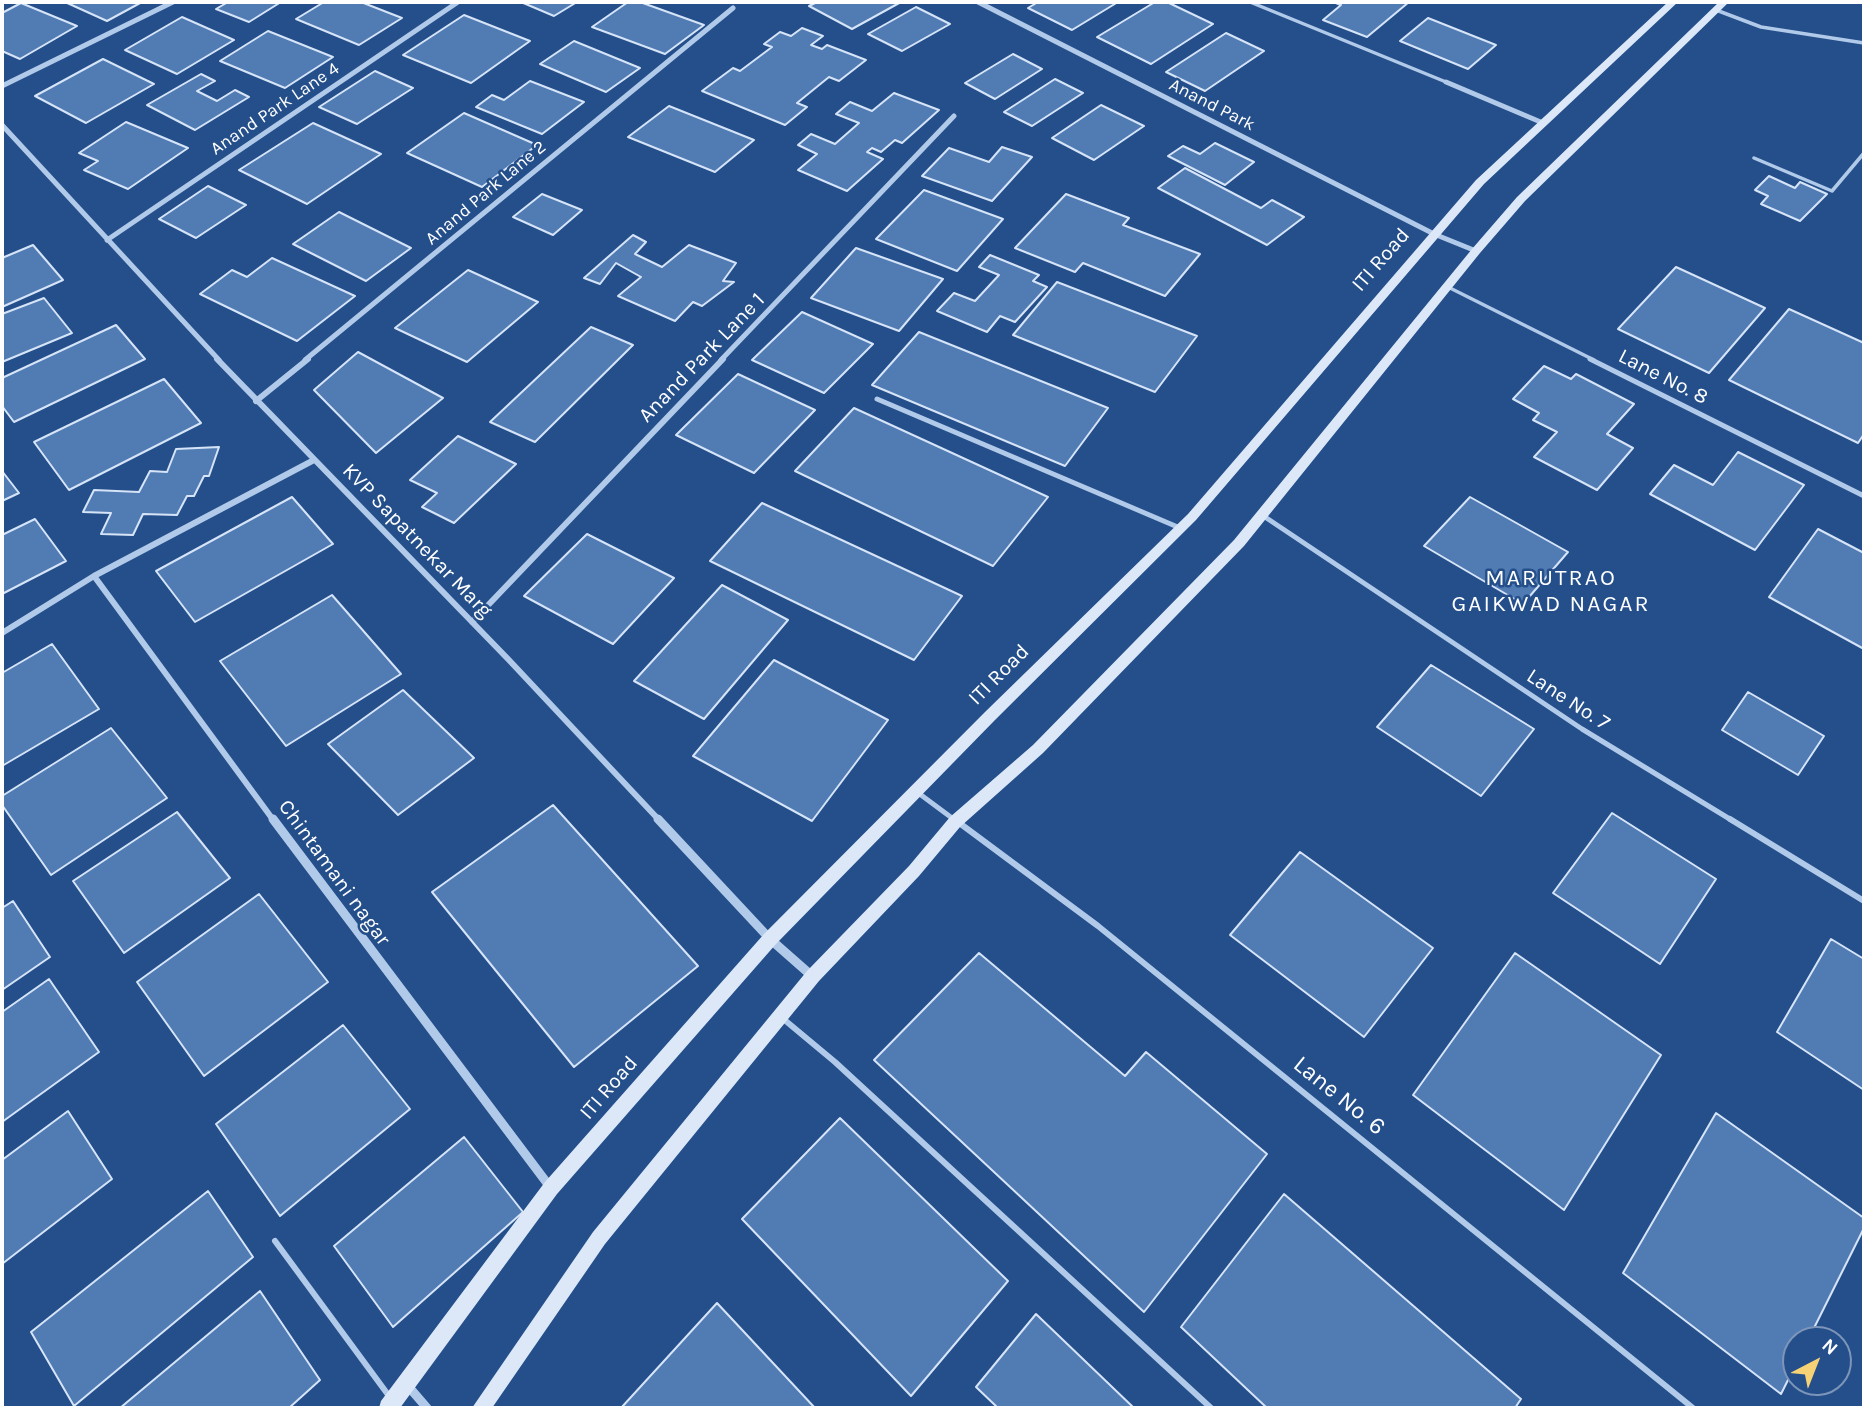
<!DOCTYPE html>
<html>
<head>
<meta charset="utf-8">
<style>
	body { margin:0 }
	#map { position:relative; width:1866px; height:1410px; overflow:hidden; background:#244f8a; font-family:Karla,sans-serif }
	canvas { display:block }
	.frame { position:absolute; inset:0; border:4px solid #fff; pointer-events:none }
	.north { position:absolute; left:1782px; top:1326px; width:70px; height:70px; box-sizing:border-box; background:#244f8a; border:2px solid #7c95b9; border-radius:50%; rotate:42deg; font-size:19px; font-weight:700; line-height:28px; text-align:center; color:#fff }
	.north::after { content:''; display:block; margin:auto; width:24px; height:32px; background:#f4d275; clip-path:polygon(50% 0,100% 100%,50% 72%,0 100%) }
</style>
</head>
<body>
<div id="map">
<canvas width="1866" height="1410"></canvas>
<div class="frame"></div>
<div class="north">N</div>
</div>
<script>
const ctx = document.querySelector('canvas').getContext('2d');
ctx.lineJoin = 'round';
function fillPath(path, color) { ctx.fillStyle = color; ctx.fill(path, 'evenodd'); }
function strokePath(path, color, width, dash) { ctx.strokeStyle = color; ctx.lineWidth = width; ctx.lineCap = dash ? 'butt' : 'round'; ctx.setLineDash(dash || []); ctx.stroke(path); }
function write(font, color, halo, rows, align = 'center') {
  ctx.font = font + ' Karla,sans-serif'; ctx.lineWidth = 5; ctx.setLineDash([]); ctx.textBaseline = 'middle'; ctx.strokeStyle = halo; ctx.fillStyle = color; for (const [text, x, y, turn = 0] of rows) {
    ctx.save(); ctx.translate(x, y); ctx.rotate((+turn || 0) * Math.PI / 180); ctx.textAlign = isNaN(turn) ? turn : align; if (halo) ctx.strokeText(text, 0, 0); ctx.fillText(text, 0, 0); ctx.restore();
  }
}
const building = new Path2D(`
	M 65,2 L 142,2 L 107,21 Z
	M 228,2 L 281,2 L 249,22 L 216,9 Z
	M 324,2 L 361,2 L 402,18 L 359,45 L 296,19 Z
	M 521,2 L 577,2 L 554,16 Z
	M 628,2 L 640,2 L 704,25 L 665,54 L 592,27 Z
	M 817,2 L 901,2 L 852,29 L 809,6 Z
	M 1038,2 L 1118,2 L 1072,30 L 1028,8 Z
	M 1155,2 L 1167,2 L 1213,24 L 1151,64 L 1097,37 Z
	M 1333,2 L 1409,2 L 1367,37 L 1323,20 L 1341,5 Z
	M 21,3 L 77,26 L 20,59 L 2,51 L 2,13 Z
	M 916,7 L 950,24 L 902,51 L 868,34 Z
	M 464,15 L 530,41 L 471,83 L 403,55 Z
	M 182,17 L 234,40 L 177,74 L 125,50 Z
	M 1428,18 L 1496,45 L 1468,69 L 1400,41 Z
	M 802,28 L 823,36 L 811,45 L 822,49 L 827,45 L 866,60 L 839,81 L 829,77 L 797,103 L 807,107 L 785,125 L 702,91 L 733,68 L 740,71 L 772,47 L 764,44 L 780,32 L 791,36 Z
	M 268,31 L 333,57 L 285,88 L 220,61 Z
	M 1226,33 L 1264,51 L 1205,91 L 1166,72 Z
	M 574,41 L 640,68 L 606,92 L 540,64 Z
	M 1013,54 L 1042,69 L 995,99 L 965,83 Z
	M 103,59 L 154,84 L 86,123 L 35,96 Z
	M 375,71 L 413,88 L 357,124 L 319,107 Z
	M 201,74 L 215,81 L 197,91 L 217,101 L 235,90 L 249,97 L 195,130 L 147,105 Z
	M 1055,79 L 1083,93 L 1032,126 L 1004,112 Z
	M 530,81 L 584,102 L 542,134 L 476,107 L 492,95 L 504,100 Z
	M 894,93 L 939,110 L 902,143 L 895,140 L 881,152 L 872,148 L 867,152 L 883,159 L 847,191 L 798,170 L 817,154 L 798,145 L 811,134 L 835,144 L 859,123 L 836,114 L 850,102 L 872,111 Z
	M 1101,105 L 1144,126 L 1094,160 L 1052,138 Z
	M 669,106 L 754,140 L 715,172 L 628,137 Z
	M 464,113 L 537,145 L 482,187 L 407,153 Z
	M 126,122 L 188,148 L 128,189 L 84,170 L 98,161 L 79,153 Z
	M 313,123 L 381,154 L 307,204 L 239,170 Z
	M 1215,143 L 1254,162 L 1225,185 L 1168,156 L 1183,146 L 1200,154 Z
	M 1002,147 L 1032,157 L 992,201 L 922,176 L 949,148 L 989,162 Z
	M 1185,168 L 1261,208 L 1272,200 L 1304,217 L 1267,245 L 1158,188 Z
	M 1769,176 L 1795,188 L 1800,182 L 1827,194 L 1800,221 L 1761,204 L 1768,196 L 1755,190 Z
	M 208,186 L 246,205 L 196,238 L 159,219 Z
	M 924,190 L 1003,219 L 957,271 L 876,239 Z
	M 542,194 L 582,210 L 553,235 L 513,217 Z
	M 1066,194 L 1129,218 L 1123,225 L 1200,254 L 1165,296 L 1083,263 L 1075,272 L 1015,248 Z
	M 339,212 L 411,248 L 366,281 L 293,244 Z
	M 633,235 L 646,242 L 635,254 L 662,267 L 689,245 L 736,263 L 723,281 L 734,282 L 702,306 L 693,302 L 675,321 L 618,296 L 641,277 L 616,263 L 600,284 L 584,278 Z
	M 33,245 L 63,280 L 2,307 L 2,258 Z
	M 856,248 L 943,279 L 899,331 L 811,298 Z
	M 990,255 L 1039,275 L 1033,281 L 1047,287 L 1015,322 L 1000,316 L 987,332 L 937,311 L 954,293 L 975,301 L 999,275 L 979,267 Z
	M 272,258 L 355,296 L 297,341 L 200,294 L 232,270 L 247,277 Z
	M 1676,267 L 1765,308 L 1709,373 L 1618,329 Z
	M 468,270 L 538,302 L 467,362 L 395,328 Z
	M 1057,282 L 1197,336 L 1155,392 L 1013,335 Z
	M 44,298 L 72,333 L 2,362 L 2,314 Z
	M 1789,309 L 1864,343 L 1864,434 L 1858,443 L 1729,380 Z
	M 802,312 L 873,344 L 824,393 L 752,360 Z
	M 116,325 L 145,359 L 14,422 L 2,406 L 2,378 Z
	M 591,327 L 633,345 L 535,442 L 490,422 Z
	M 919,332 L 1108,408 L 1065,466 L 872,385 Z
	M 358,352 L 443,398 L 376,453 L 314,390 Z
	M 1544,366 L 1571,379 L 1576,374 L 1634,404 L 1607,434 L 1633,448 L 1597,490 L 1534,457 L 1557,432 L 1533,420 L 1539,413 L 1513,399 Z
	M 738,374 L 815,410 L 754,473 L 676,435 Z
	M 164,379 L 201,423 L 69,490 L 34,442 Z
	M 854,408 L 1048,497 L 993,566 L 795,471 Z
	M 458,436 L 516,464 L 454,523 L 422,507 L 437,493 L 410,480 Z
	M 219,447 L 209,476 L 204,476 L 194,496 L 187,496 L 177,515 L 143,514 L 133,535 L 101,534 L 111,513 L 83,512 L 94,490 L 139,492 L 150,471 L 167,472 L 176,449 Z
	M 1738,452 L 1804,485 L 1755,550 L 1650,494 L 1674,465 L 1713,485 Z
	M 2,471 L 19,493 L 2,501 Z
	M 292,497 L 333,544 L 195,622 L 156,571 Z
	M 1470,497 L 1568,552 L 1523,604 L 1424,546 Z
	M 762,503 L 962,596 L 914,660 L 710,561 Z
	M 35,519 L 66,561 L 2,594 L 2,535 Z
	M 1818,529 L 1864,553 L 1864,649 L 1769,597 Z
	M 587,534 L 674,578 L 613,644 L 524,596 Z
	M 722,585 L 788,620 L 704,719 L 634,681 Z
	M 332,595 L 401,674 L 286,746 L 220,661 Z
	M 52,644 L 99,709 L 2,766 L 2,673 Z
	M 774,660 L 888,720 L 812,821 L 693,756 Z
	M 1431,665 L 1534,729 L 1481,796 L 1377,727 Z
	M 403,690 L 474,758 L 398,815 L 328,744 Z
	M 1748,692 L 1824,736 L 1798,775 L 1722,730 Z
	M 111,728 L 167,798 L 51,875 L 2,805 L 2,796 Z
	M 553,805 L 698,966 L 574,1067 L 432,892 Z
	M 177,812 L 230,878 L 124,953 L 73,881 Z
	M 1612,813 L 1716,879 L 1660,964 L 1553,893 Z
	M 1300,852 L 1433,948 L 1364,1037 L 1230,935 Z
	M 259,894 L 328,982 L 204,1076 L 137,982 Z
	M 13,901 L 50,957 L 2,990 L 2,908 Z
	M 1831,939 L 1864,959 L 1864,1090 L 1777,1032 Z
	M 979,953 L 1125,1076 L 1146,1052 L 1267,1154 L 1144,1312 L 874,1060 Z
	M 1515,953 L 1661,1055 L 1564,1210 L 1413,1095 Z
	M 49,979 L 99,1052 L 2,1122 L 2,1012 Z
	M 343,1025 L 410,1109 L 280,1216 L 216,1124 Z
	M 68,1111 L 112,1179 L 2,1264 L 2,1160 Z
	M 1716,1113 L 1864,1218 L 1864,1228 L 1808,1340 L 1796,1340 L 1796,1364 L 1781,1394 L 1623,1273 Z
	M 840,1118 L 1008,1281 L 911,1396 L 742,1219 Z
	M 464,1137 L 523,1212 L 393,1327 L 334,1246 Z
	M 208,1191 L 253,1257 L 74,1406 L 31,1332 Z
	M 1284,1194 L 1521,1399 L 1515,1408 L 1267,1408 L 1181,1327 Z
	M 260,1291 L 320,1380 L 289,1408 L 120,1408 Z
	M 717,1303 L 815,1408 L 621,1408 Z
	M 1036,1314 L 1134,1408 L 998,1408 L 976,1387 Z`);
const serviceFar2 = new Path2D(`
	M 1250,2 L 1446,82
	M 1716,10 L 1761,27 L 1864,43
	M 1754,158 L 1832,191 L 1864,153
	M 1448,287 L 1594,360`);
const serviceFar1 = new Path2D(`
	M 1590,359 L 1864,496
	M 877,399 L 1180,528
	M 1262,515 L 1582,729 L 1733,821
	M 917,792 L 956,821`);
const service = new Path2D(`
	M 954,819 L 1098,926 L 1693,1408
	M 1730,819 L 1864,901
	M 781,1017 L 835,1062 L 1211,1408
	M 275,1241 L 389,1396`);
const minorFar2 = new Path2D(`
	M 978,2 L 1434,234 L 1476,251
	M 1446,82 L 1543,123
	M 2,86 L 173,2
	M 2,125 L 219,360
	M 107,240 L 458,2
	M 305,360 L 733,8
	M 721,360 L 954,116`);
const minorFar1 = new Path2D(`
	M 217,359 L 508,659 L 660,821
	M 256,401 L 308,359
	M 94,576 L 274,821
	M 472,622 L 723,359
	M 2,633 L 94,576 L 314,460`);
const minor = new Path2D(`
	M 273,819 L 550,1187
	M 658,819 L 770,939 L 812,976
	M 408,1386 L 427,1408`);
const secondary = new Path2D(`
	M 1668,2 L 1678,2 L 1484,184 L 1196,520 L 995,720 L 776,944 L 557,1194 L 400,1408 L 379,1408 L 381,1401 L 545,1182 L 764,934 L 985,712 L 1188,514 L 1476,180 Z
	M 1719,2 L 1729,2 L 1525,201 L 1480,253 L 1244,546 L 1043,753 L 960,827 L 919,876 L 819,981 L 605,1244 L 492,1408 L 472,1408 L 593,1232 L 807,971 L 909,866 L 950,817 L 1033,745 L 1234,540 L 1472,249 L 1517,197 Z`);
const farStreetnames = [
	["Anand Park",1212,105,27],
	["Anand Park Lane 4",275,109,-34],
	["Anand Park Lane 2",486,193,-40]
];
const streetNames = [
	["ITI Road",1381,260,-49],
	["Anand Park Lane 1",702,358,-46],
	["Lane No. 8",1663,377,27],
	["KVP Sapatnekar Marg",417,541,46],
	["ITI Road",999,675,-45],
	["Lane No. 7",1568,700,33],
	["Chintamani nagar",334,873,54],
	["ITI Road",609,1088,-49]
];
const neighbourhoodNames = [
	["MARUTRAO",1551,578],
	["GAIKWAD NAGAR",1551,604]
];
const nearStreetnames = [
	["Lane No. 6",1339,1096,39]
];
fillPath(building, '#517bb3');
strokePath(building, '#d6e4f8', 2);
strokePath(serviceFar2, '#b1caea', 3.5);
strokePath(serviceFar1, '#b1caea', 5);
strokePath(service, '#b1caea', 6);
strokePath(minorFar2, '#b1caea', 5);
strokePath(minorFar1, '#b1caea', 6);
strokePath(minor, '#b1caea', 9);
fillPath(secondary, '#dce8f8');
write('18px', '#fff', '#244f8a', farStreetnames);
write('21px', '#fff', '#244f8a', streetNames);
ctx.letterSpacing = '2px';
write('23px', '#fff', '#244f8a', neighbourhoodNames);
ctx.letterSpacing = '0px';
write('24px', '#fff', '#244f8a', nearStreetnames);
</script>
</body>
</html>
